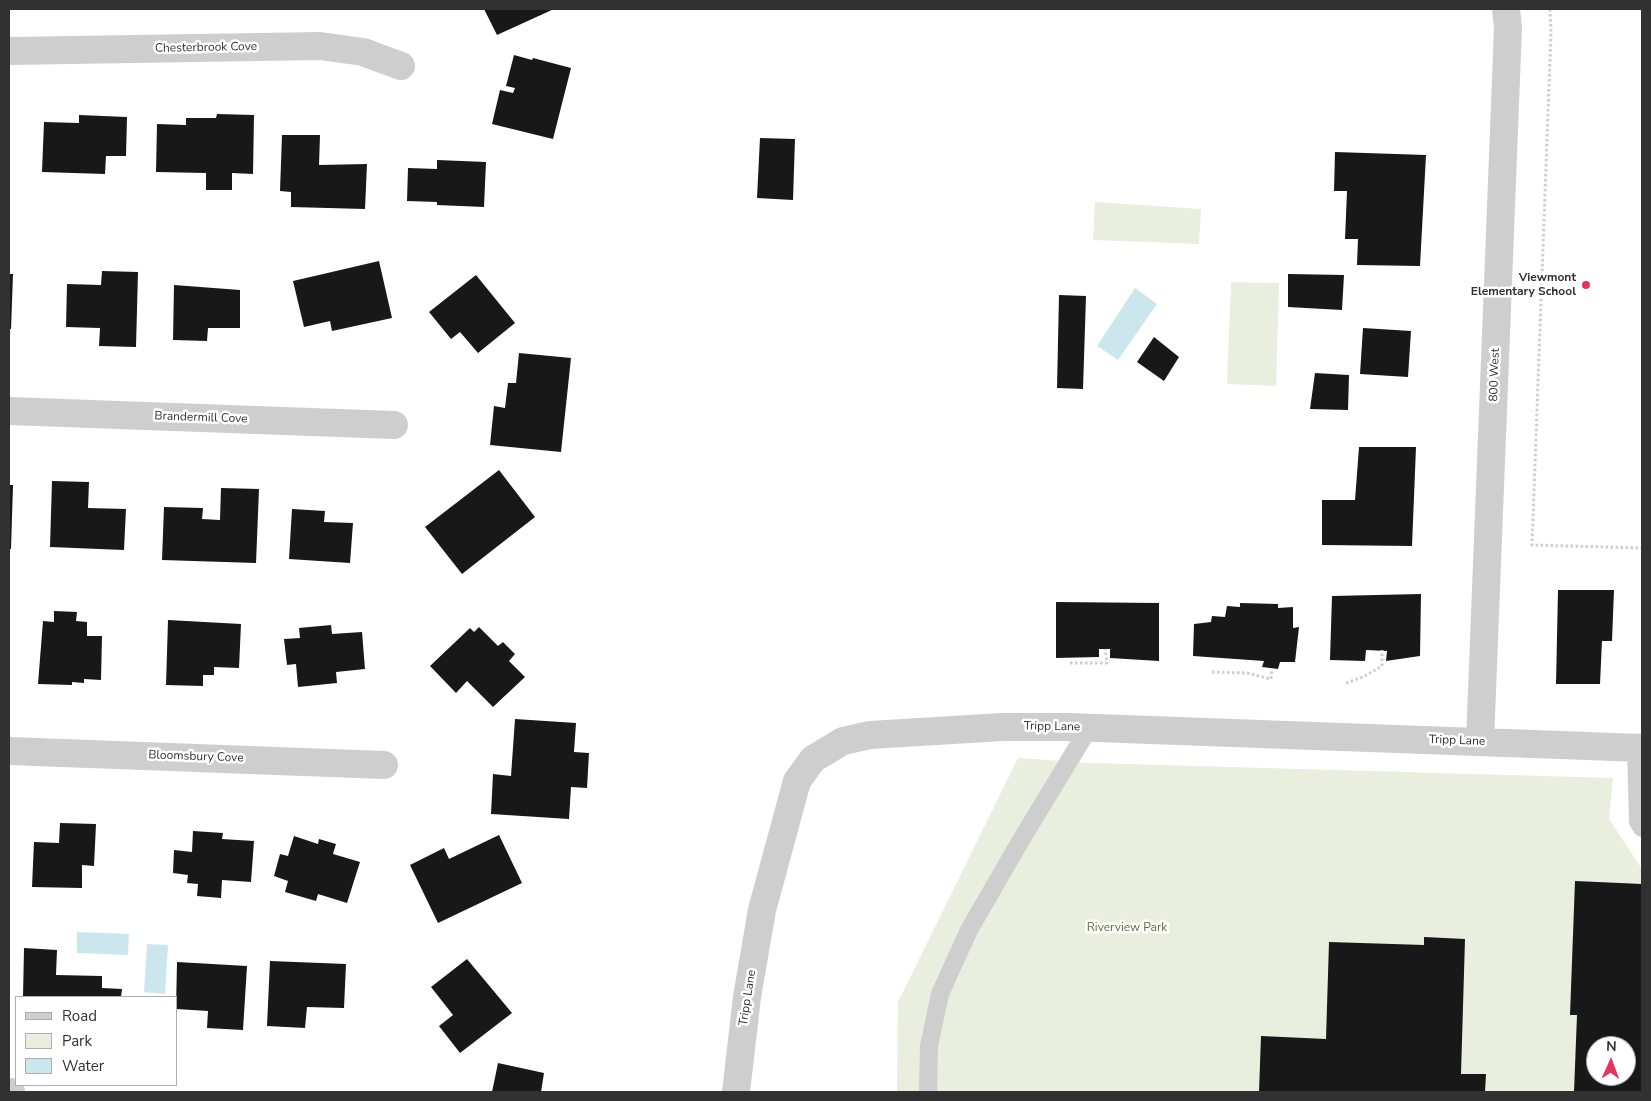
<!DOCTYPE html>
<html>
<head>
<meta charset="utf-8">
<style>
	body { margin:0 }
	#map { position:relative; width:1651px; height:1101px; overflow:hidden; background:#fff; font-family:"Nunito Sans",sans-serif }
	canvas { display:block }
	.frame { position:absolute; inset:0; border:10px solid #313131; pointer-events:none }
	.legend { position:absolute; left:15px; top:996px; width:162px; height:90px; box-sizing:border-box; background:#fff; border:1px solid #adadad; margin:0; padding:6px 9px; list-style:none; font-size:15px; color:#313131 }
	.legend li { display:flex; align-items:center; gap:10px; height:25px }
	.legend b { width:25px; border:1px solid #adadad }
	.north { position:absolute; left:1586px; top:1036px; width:50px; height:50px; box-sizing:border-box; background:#fff; border:1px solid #adadad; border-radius:50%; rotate:2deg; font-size:14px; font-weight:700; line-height:20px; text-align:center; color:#313131 }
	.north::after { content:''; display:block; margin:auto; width:18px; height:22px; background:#e8325f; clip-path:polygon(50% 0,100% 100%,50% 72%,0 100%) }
</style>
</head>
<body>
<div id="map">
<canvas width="1651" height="1101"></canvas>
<div class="frame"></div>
<ul class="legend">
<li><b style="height:6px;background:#cecece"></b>Road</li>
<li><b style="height:14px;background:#e9eedf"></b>Park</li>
<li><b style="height:14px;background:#cbe6ed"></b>Water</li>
</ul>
<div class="north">N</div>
</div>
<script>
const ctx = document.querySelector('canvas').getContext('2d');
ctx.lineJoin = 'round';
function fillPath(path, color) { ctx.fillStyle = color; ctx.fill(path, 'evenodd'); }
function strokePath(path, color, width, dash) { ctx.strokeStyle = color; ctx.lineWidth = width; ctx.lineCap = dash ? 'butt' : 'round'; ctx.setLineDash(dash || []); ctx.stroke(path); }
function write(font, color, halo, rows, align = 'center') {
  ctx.font = font + ' "Nunito Sans",sans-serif'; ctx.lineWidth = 5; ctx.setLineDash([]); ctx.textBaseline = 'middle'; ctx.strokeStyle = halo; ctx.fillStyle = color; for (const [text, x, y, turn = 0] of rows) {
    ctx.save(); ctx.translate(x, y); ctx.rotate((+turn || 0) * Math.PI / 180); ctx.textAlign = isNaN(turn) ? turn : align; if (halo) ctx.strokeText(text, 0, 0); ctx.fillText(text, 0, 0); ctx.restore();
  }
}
const green = new Path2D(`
	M 1095,202 L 1201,209 L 1199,244 L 1093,240 Z
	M 1231,282 L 1279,283 L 1276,386 L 1227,384 Z
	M 1018,758 L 1092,763 L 1613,778 L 1609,819 L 1642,869 L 1642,1092 L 897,1092 L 898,1002 ZM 1596,1046 L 1626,1046 L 1626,1076 L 1596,1076 Z`);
const water = new Path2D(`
	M 1135,288 L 1157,304 L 1118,360 L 1097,346 Z
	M 77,932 L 129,934 L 128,955 L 77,953 Z
	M 147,944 L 168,945 L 165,994 L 144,992 Z`);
const building = new Path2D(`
	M 484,9 L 554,9 L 497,35 Z
	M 514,55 L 532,60 L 533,58 L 571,68 L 553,139 L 492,124 L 500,90 L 513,93 L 515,88 L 506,86 Z
	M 217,114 L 254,115 L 253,174 L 232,173 L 232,190 L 206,190 L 206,173 L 156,172 L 157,124 L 186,125 L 186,118 L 216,118 Z
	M 79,115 L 127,117 L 126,156 L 106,156 L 105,174 L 42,172 L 44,122 L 79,123 Z
	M 282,135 L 320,135 L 319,165 L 367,164 L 365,209 L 291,207 L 291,192 L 280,191 Z
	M 760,138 L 795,139 L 793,200 L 757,198 Z
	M 1335,152 L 1426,155 L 1420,266 L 1357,265 L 1358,239 L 1345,239 L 1347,191 L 1334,191 Z
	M 437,160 L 486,162 L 484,207 L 437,205 L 437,202 L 407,201 L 408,168 L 437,169 Z
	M 379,261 L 392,318 L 332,331 L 330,321 L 304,327 L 293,281 Z
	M 102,271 L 138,272 L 136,347 L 99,346 L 100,328 L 66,327 L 67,284 L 101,285 Z
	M 9,274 L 13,274 L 11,329 L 9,329 Z
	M 1288,274 L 1344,275 L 1342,310 L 1288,307 Z
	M 476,275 L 515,323 L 478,353 L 460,332 L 451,339 L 429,312 Z
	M 174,285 L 240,290 L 240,328 L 208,328 L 207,341 L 173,340 Z
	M 1059,295 L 1086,296 L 1083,389 L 1057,388 Z
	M 1363,328 L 1411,331 L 1408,377 L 1360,374 Z
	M 1154,337 L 1179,357 L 1164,381 L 1137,362 Z
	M 519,353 L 571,358 L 561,452 L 490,445 L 494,406 L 505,408 L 508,383 L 516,383 Z
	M 1315,373 L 1349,375 L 1348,410 L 1310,409 Z
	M 1359,447 L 1416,447 L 1412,546 L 1322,545 L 1322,500 L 1355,500 Z
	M 499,470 L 535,517 L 462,574 L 425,527 Z
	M 52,481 L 89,482 L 88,508 L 126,509 L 124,550 L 50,547 Z
	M 9,485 L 13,485 L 11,549 L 9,549 Z
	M 221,488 L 259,489 L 256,563 L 162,560 L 164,507 L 203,508 L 202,519 L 220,520 Z
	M 292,509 L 325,511 L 324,522 L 353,523 L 350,563 L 289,559 Z
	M 1558,590 L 1614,590 L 1612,641 L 1602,641 L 1600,684 L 1556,684 Z
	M 1421,594 L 1420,656 L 1386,661 L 1387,651 L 1366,650 L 1365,661 L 1330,660 L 1332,596 Z
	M 1056,602 L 1159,603 L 1159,661 L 1110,658 L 1110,649 L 1099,649 L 1099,657 L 1056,658 Z
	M 1240,603 L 1278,604 L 1278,608 L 1293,607 L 1293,628 L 1299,627 L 1295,662 L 1280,662 L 1278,669 L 1262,667 L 1264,661 L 1193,656 L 1194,624 L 1211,622 L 1212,616 L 1225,617 L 1227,606 L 1240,607 Z
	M 54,611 L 77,612 L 76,621 L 87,622 L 87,636 L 102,636 L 101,680 L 84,679 L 84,683 L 72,682 L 72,685 L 38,684 L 43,621 L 54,622 Z
	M 168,620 L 241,624 L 239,668 L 214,667 L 214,675 L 203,675 L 203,686 L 166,685 Z
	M 331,625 L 332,634 L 362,632 L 365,669 L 336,672 L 337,683 L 298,687 L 296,664 L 287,665 L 284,639 L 300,638 L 299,628 Z
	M 479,627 L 498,646 L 503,642 L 515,654 L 509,661 L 525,677 L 493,707 L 467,681 L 456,693 L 430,666 L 470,628 L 474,632 Z
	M 515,719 L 576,723 L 574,752 L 589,753 L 587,788 L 571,787 L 569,819 L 491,814 L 493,774 L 511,776 Z
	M 60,823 L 96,824 L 94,866 L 82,865 L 82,888 L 32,887 L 34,842 L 59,843 Z
	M 193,831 L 223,833 L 222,839 L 254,841 L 251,882 L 222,880 L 221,898 L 197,896 L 198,884 L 187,883 L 188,875 L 173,873 L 174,850 L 192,852 Z
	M 499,835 L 522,883 L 438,923 L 410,865 L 444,848 L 449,859 Z
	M 294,836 L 318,844 L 319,839 L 336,844 L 333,854 L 360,862 L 347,903 L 318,894 L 316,901 L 285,892 L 288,881 L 274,876 L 280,854 L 288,856 Z
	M 1575,881 L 1642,884 L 1642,1092 L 1574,1092 L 1577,1015 L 1570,1015 ZM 1596,1046 L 1626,1046 L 1626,1076 L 1596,1076 Z
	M 1424,937 L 1465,939 L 1461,1074 L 1486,1074 L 1485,1092 L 1259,1092 L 1261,1036 L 1326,1039 L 1329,942 L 1424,945 Z
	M 24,948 L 57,950 L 56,975 L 102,976 L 102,988 L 122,989 L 121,997 L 23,997 Z
	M 467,959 L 512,1013 L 460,1053 L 439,1026 L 453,1015 L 431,987 Z
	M 270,961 L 346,964 L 344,1008 L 307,1007 L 305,1028 L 267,1026 Z
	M 177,962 L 247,966 L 243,1030 L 207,1028 L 208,1011 L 176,1009 Z
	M 498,1063 L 544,1073 L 541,1092 L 492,1092 Z`);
const path = new Path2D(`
	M 1550,9 L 1551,32 L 1532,545 L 1642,548
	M 1070,663 L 1107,663 L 1105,649
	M 1212,672 L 1247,673 L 1271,679 L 1272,669
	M 1346,683 L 1363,677 L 1382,666 L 1382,650`);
const service = new Path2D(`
	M 1636,747 L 1638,822 L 1642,828
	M 928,1092 L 929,1046 L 940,994 L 969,930 L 1021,840 L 1089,728`);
const minor = new Path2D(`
	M 9,51 L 320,46 L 363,52 L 401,66
	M 9,411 L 394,425
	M 1480,742 L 1508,28 L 1506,9
	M 9,751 L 384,765
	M 9,1092 L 11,1092
	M 736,1092 L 747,997 L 762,910 L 797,781 L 813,759 L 843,741 L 870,735 L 1002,727 L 1069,727 L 1642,748`);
const markers = [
	[1586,285,5,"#e8325f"]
];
const streetNames = [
	["Chesterbrook Cove",206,48,-1],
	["800 West",1495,375,-88],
	["Brandermill Cove",201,418,2],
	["Tripp Lane",1052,727,1],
	["Tripp Lane",1457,741,2],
	["Bloomsbury Cove",196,757,2],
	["Tripp Lane",748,998,-81]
];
const poiNames = [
	["Viewmont",1576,278],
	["Elementary School",1576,292]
];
const parkNames = [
	["Riverview Park",1127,928]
];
fillPath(green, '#e9eedf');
fillPath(water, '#cbe6ed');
fillPath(building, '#181818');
strokePath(path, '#cecece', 3, [2.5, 2.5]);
strokePath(service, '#cecece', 18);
strokePath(minor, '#cecece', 28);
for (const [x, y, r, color] of markers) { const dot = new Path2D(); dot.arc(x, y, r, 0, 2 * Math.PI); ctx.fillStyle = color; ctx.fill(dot); strokePath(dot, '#fff', 2); }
write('12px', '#313131', '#fff', streetNames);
write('bold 12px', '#313131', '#fff', poiNames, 'right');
write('12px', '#5c6e3c', '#fff', parkNames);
</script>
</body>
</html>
